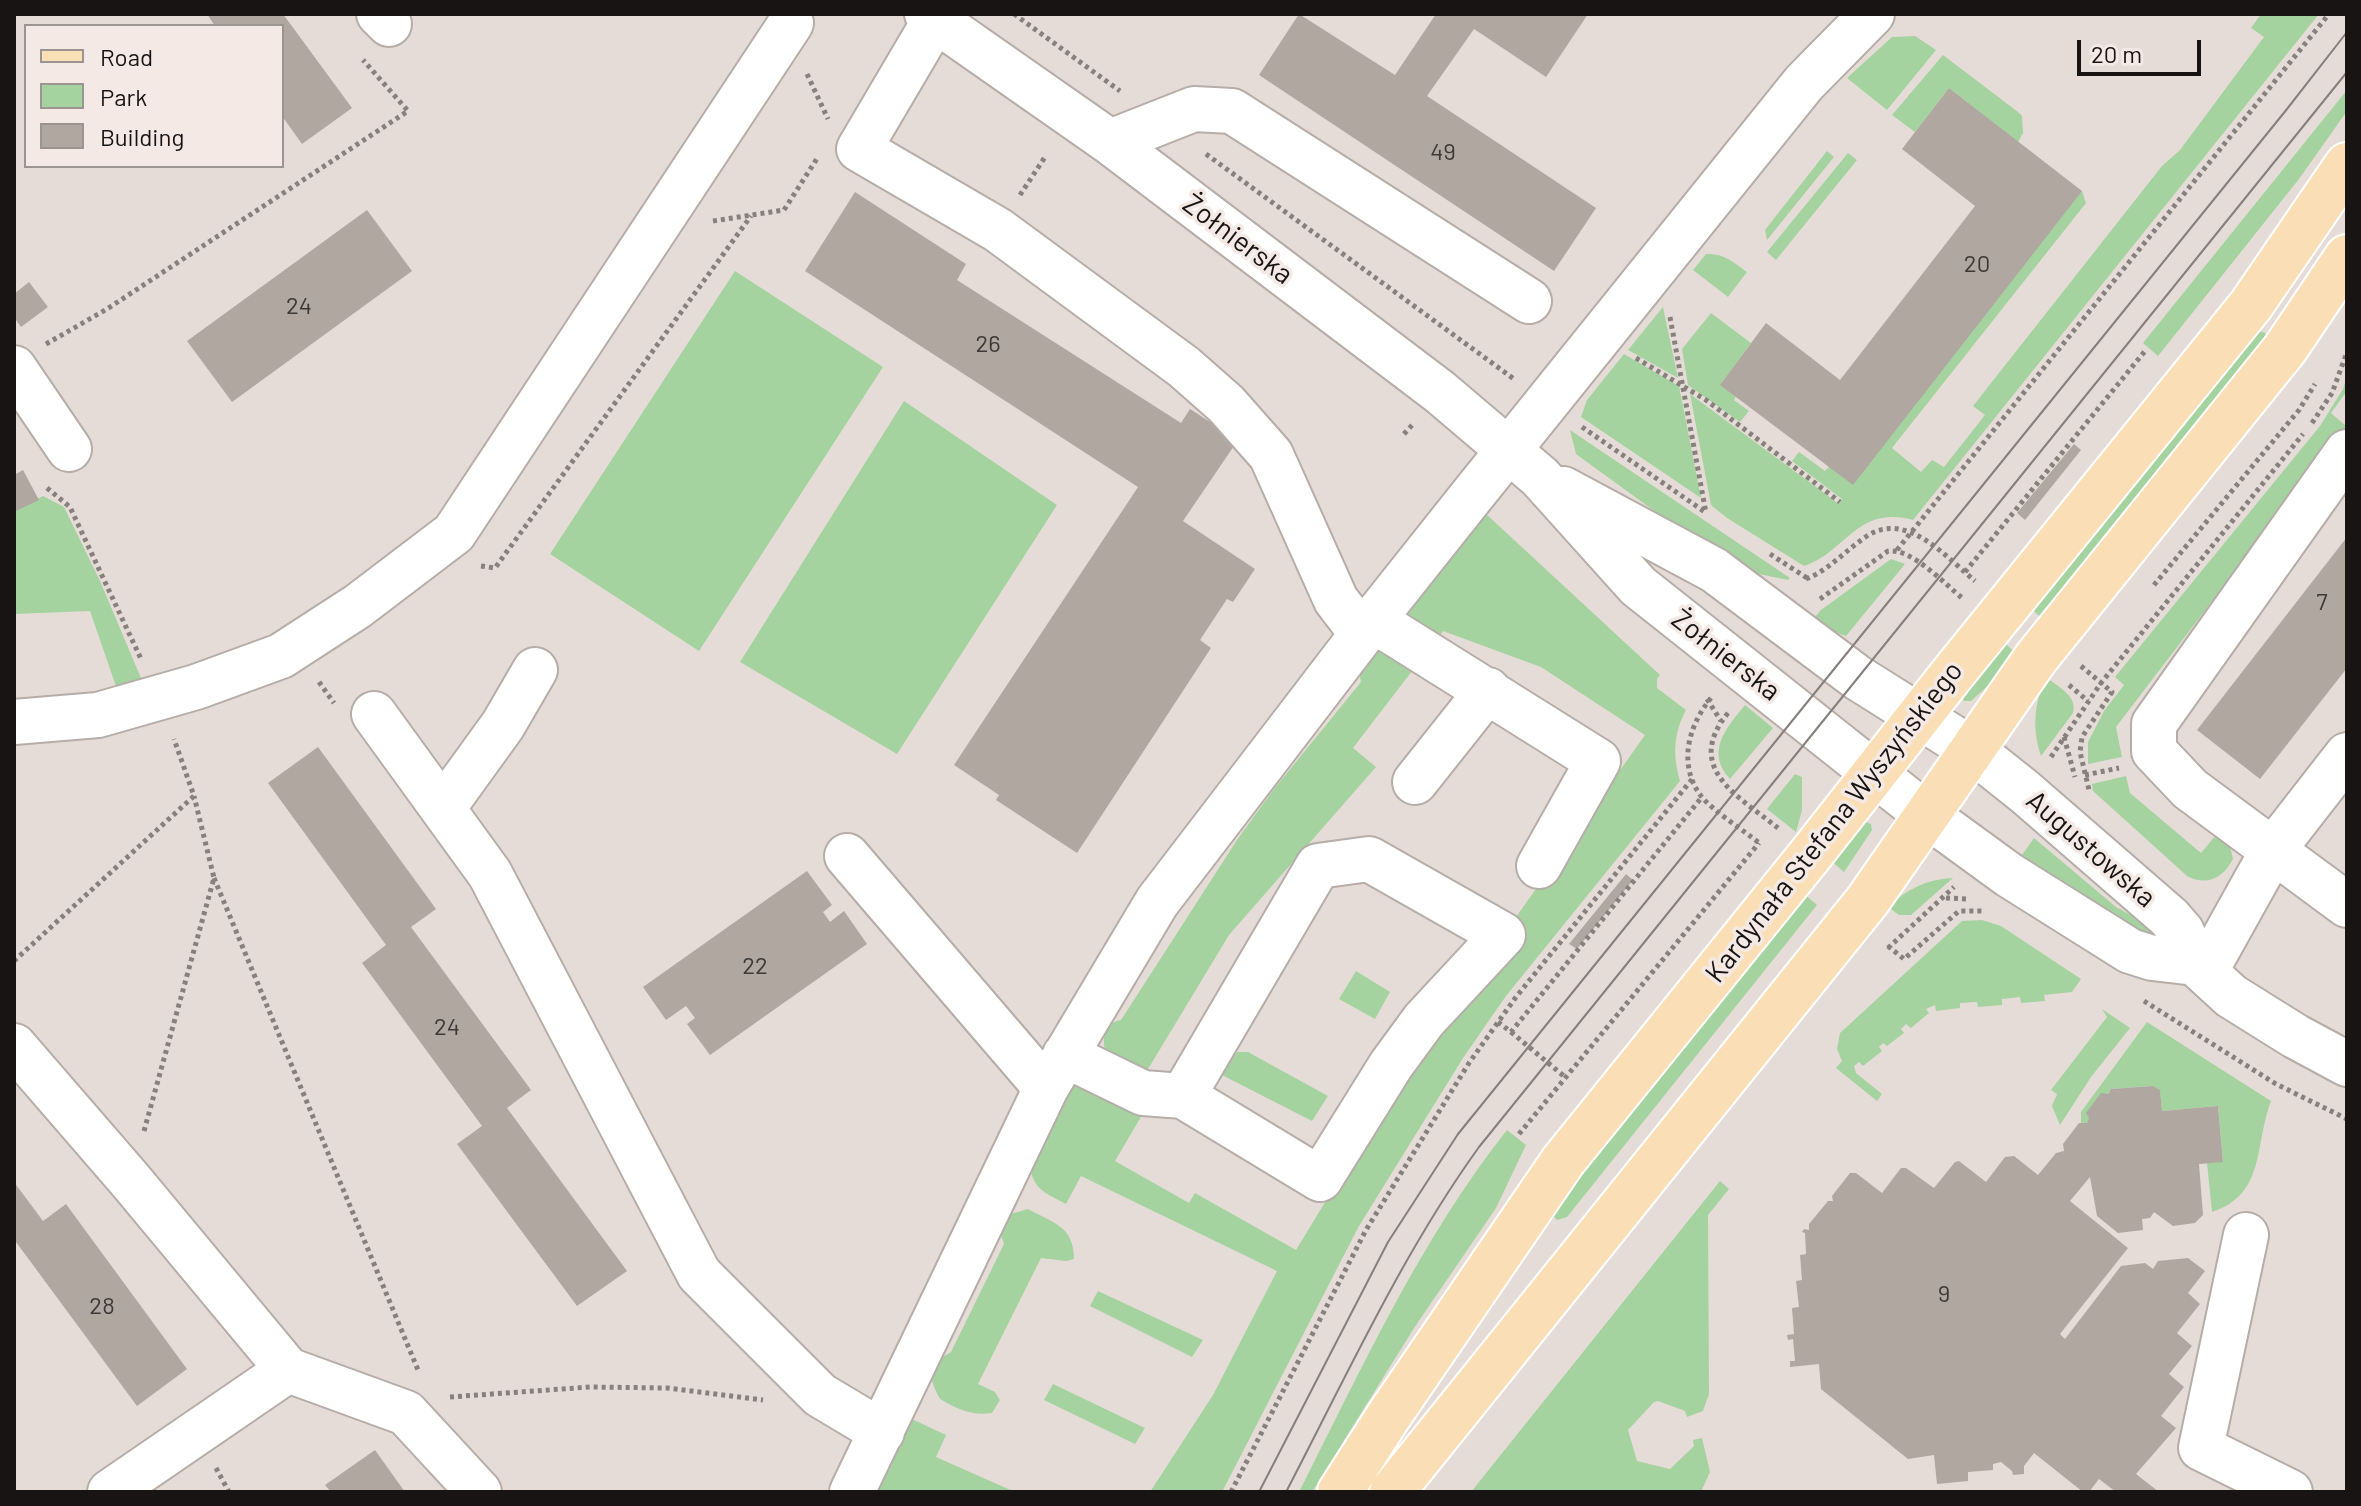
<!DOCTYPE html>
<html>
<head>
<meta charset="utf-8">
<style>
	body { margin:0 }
	#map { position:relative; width:2361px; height:1506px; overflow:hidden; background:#e6dcd7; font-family:Barlow,sans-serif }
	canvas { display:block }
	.frame { position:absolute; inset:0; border:16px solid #181413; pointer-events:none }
	.legend { position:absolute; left:24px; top:24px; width:260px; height:144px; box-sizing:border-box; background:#f4e9e4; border:2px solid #9c9490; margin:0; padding:10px 14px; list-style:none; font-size:24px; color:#181413 }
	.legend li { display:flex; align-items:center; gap:16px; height:40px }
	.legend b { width:40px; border:2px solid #9c9490 }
	.scale { position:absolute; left:2077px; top:40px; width:124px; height:36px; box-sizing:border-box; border:4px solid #181413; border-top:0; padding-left:10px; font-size:24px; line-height:28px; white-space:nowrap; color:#181413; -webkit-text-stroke:6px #f4e9e4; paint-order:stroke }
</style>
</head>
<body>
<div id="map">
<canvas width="2361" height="1506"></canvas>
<div class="frame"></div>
<ul class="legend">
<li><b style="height:10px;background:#fadfb6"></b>Road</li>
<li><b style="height:22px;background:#a4d3a0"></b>Park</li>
<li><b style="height:22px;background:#afa7a0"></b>Building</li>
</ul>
<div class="scale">20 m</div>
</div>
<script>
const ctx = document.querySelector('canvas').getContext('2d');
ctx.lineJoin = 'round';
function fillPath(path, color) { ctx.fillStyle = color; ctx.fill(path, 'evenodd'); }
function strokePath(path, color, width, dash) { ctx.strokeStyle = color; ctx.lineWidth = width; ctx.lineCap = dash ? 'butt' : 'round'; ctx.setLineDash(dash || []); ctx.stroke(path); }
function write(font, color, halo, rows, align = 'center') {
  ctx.font = font + ' Barlow,sans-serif'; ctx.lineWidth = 7; ctx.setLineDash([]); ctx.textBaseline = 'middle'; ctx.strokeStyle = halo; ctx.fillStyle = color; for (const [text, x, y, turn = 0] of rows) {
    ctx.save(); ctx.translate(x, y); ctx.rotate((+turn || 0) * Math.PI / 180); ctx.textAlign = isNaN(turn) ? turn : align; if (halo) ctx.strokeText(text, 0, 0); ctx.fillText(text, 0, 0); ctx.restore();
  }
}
const green = new Path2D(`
	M 2261,14 L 2319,14 L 1913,520 C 1856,505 1847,552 1804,566 L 1727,518 L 1711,505 L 1690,394 L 1839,504 L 1842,499 L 1792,461 L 1799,452 L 1825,471 L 2082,191 L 2086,203 L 1892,448 L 1921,472 L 1932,460 L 1944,467 L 1985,415 L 1973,406 L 2162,166 L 2180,150 L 2264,37 L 2251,28 Z
	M 1915,36 L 1936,50 L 1887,110 L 1847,78 L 1892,37 Z
	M 1943,55 L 2018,112 L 2022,116 L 2023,133 L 2018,142 L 1949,88 L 1915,132 L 1892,115 Z
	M 2347,90 L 2347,111 L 2299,179 L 2158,356 L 2143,343 Z
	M 1827,151 L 1834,157 L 1767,240 L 1765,230 Z
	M 1848,153 L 1857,160 L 1776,260 L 1767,252 Z
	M 1706,254 C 1724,253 1733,262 1747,272 L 1728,297 L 1693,270 Z
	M 735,271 L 883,367 L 699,651 L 550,554 Z
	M 1663,307 L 1678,378 L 1628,350 Z
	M 1711,313 L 1751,343 L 1721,384 L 1736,396 L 1734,400 L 1749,411 L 1740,422 L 1688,385 L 1682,349 Z
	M 2255,330 L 2265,333 L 2266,337 L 2043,619 L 2029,607 Z
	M 1624,354 L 1679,386 L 1701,498 L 1581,417 L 1587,400 Z
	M 2347,376 L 2347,391 L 2331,413 L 2346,426 L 2116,727 L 2122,757 L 2088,764 L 2088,742 L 2104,711 L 2124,685 L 2115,677 L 2320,426 L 2343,389 Z
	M 904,401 L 1057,505 L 897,754 L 740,662 Z
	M 1570,430 L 1790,578 L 1788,580 L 1734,569 L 1576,454 Z
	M 43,496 L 64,507 L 100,581 L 146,690 L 119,695 L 90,611 L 14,614 L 14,512 Z
	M 1485,513 L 1660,675 L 1657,679 L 1657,688 L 1686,710 C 1673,734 1673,756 1680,781 L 1506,996 L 1463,1058 L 1359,1226 L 1222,1492 L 1150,1492 L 1213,1395 L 1277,1271 L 1081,1176 L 1066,1204 C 1046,1193 1033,1190 1030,1166 L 1067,1091 L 1084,1082 L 1145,1110 L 1115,1161 L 1189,1203 L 1195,1193 L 1296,1250 L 1375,1120 L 1414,1061 L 1645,735 L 1541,667 L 1443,631 L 1433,645 L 1407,616 L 1408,606 Z
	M 1891,559 L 1905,564 L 1846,636 L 1810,623 L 1821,610 Z
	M 2002,641 L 2016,653 L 1994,680 L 1971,701 L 1964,701 L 1961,695 Z
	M 1383,648 L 1419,662 L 1353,748 L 1376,767 L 1229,935 L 1142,1079 L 1105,1050 C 1102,1035 1105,1023 1121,1020 L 1237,840 L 1274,789 L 1361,682 C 1357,666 1367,651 1383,648 Z
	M 2046,677 C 2058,687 2078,696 2073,713 L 2041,756 C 2032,728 2034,704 2046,677 Z
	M 1745,705 L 1773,728 L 1730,779 C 1705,752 1726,728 1745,705 Z
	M 1795,774 L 1802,777 L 1802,810 L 1796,832 L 1767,809 Z
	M 2126,776 L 2130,793 L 2201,853 L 2216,835 L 2230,846 L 2233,859 C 2224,877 2207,887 2187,876 L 2093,791 L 2092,784 Z
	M 1866,822 L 1871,824 L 1872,830 L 1844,872 L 1830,860 Z
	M 2034,838 L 2116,907 L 2174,939 L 2164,944 L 2015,865 Z
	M 1953,878 L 1911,915 L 1899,915 L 1888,907 C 1907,889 1927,879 1953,878 Z
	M 1803,893 L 1817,905 L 1567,1217 L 1557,1220 L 1552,1214 L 1571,1182 Z
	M 1982,920 L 2001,926 L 2081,979 L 2072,992 L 2044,995 L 2045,1001 L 2021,1003 L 2020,997 L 2002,999 L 2002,1005 L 1978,1007 L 1977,1002 L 1960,1003 L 1960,1008 L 1936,1011 L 1935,1005 L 1926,1009 L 1929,1013 L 1911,1028 L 1906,1024 L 1901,1029 L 1904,1033 L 1887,1046 L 1883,1043 L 1879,1047 L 1882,1051 L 1863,1066 L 1859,1062 L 1854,1066 L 1856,1073 L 1882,1094 L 1877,1101 L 1836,1068 L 1842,1061 L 1837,1049 L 1840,1033 L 1962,921 Z
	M 1356,971 L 1390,992 L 1375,1019 L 1339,999 Z
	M 2102,1009 L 2130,1028 L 2091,1077 L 2060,1125 L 2052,1106 L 2057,1094 L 2051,1090 L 2107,1017 Z
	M 2147,1022 L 2271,1101 C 2254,1146 2266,1194 2212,1212 L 2207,1163 L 2223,1161 L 2218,1106 L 2162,1111 L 2160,1091 L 2153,1086 L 2111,1089 L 2087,1123 L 2081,1124 L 2081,1112 Z
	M 1237,1052 L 1248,1052 L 1328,1096 L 1312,1121 L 1222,1075 Z
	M 1507,1130 L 1526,1145 L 1496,1208 L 1414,1328 L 1312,1492 L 1299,1492 C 1362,1368 1420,1240 1507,1130 Z
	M 1720,1181 L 1729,1189 L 1708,1215 L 1709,1394 L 1703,1411 L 1687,1417 L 1685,1411 L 1658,1401 L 1654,1402 L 1628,1430 L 1637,1461 L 1670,1469 L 1694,1446 L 1693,1440 L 1702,1438 L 1710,1472 L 1701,1492 L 1471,1492 Z
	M 1028,1209 C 1053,1223 1074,1226 1074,1259 L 1066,1261 L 1041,1258 L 978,1384 L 995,1392 L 1000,1400 L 992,1413 C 971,1416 957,1409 940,1399 C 927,1375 927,1365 951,1352 L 1004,1244 L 998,1226 L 1007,1215 Z
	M 1098,1291 L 1203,1340 L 1192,1357 L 1090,1306 Z
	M 1053,1384 L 1145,1428 L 1135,1444 L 1044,1400 Z
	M 914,1420 L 946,1435 L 936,1457 L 1015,1492 L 871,1492 L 908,1422 Z`);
const building = new Path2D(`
	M 207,14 L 283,14 L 352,108 L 302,144 L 282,116 L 282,26 L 215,26 Z
	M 1299,14 L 1395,75 L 1436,14 L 1588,14 L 1546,77 L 1474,29 L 1427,96 L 1596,208 L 1554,271 L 1259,75 Z
	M 1949,88 L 2082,191 L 1853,485 L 1720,385 L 1766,323 L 1840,380 L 1975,206 L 1902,149 Z
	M 855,192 L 966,264 L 957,280 L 1181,423 L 1190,409 L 1238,440 L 1183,521 L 1255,569 L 1233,602 L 1227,599 L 1200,640 L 1211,648 L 1077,853 L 996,800 L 999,795 L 954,765 L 1138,487 L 805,271 Z
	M 367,210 L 412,271 L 232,402 L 187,341 Z
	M 29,282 L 48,307 L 21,327 L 14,317 L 14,294 Z
	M 2074,444 L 2081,450 L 2025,520 L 2017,513 Z
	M 23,470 L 39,500 L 14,512 L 14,475 Z
	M 2347,537 L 2347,668 L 2260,779 L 2197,730 Z
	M 318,747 L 436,909 L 411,927 L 531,1090 L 507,1108 L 627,1271 L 577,1306 L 457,1144 L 482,1126 L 362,963 L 386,945 L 268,783 Z
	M 807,871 L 832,905 L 823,912 L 830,922 L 844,911 L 867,944 L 710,1055 L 687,1024 L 695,1018 L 686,1006 L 666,1020 L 643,987 Z
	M 1626,874 L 1633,880 L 1577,949 L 1569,944 Z
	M 2153,1086 L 2160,1090 L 2162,1111 L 2218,1106 L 2223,1162 L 2199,1164 L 2203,1215 L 2195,1223 L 2173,1226 L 2154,1212 L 2150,1218 L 2142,1219 L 2143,1230 L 2118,1233 L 2097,1216 L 2090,1177 L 2070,1201 L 2128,1248 L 2060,1334 L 2065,1339 L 2121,1266 L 2145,1263 L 2153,1269 L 2158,1261 L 2188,1258 L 2205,1271 L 2188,1293 L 2200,1304 L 2177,1333 L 2192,1346 L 2169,1374 L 2184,1387 L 2161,1416 L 2176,1428 L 2136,1474 L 2159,1492 L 2116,1492 L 2099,1479 L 2089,1492 L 2083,1492 L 2034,1453 L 2024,1466 L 2024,1474 L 2013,1475 L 2012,1471 L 2001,1462 L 1993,1464 L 1993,1470 L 1968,1472 L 1968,1481 L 1937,1484 L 1934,1455 L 1908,1459 L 1821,1389 L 1819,1364 L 1790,1367 L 1790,1361 L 1795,1361 L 1793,1339 L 1788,1340 L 1787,1335 L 1794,1334 L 1792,1308 L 1799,1307 L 1796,1281 L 1802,1280 L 1800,1255 L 1806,1254 L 1805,1233 L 1802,1232 L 1804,1229 L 1809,1230 L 1809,1224 L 1828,1201 L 1833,1201 L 1832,1196 L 1850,1173 L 1856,1173 L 1882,1193 L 1901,1168 L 1906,1168 L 1934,1188 L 1955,1162 L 1959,1161 L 1986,1182 L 2005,1157 L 2014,1156 L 2038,1175 L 2056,1153 L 2064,1151 L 2063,1144 L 2079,1123 L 2087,1123 L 2089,1118 L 2086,1113 L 2101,1093 L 2108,1094 L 2111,1089 Z
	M 14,1182 L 43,1221 L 66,1204 L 187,1369 L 137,1406 L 16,1242 L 14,1244 Z
	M 375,1450 L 405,1492 L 331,1492 L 325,1485 Z`);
const path = new Path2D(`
	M 1014,14 L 1120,91
	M 807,74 L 828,119
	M 1206,154 L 1514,379
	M 1020,195 L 1045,157
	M 713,221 L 784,210 L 818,157
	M 1670,317 L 1706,513
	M 46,344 L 107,309 L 408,111 L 363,60
	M 1636,358 L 1706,400 L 1840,502
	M 2312,423 L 2332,393 L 2347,352
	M 1582,427 L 1705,512
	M 1404,434 L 1413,424
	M 47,488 L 70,507 L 141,659
	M 1897,550 L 2329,14
	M 1770,554 L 1807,578
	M 481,566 L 495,568 L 751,216
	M 1965,572 L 2145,351
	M 1806,579 C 1829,570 1846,550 1867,536 C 1907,510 1947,558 1975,581
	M 2154,585 L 2299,410 L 2315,384
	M 1820,599 L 1888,551 C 1911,548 1944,583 1962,598
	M 2081,666 L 2112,692 L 2082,737 L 2080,752 L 2089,790
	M 319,682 L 334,703
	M 2069,685 L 2088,701
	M 1711,698 C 1689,725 1677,764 1701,796 C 1714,812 1742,829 1759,843
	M 1707,699 L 1721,721
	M 1728,713 C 1683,768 1738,796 1778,828
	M 2064,737 L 2075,777
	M 2051,757 L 2101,683 L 2303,434
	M 2085,775 L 2119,768
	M 214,878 L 418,1370
	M 1946,898 L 1968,899
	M 1888,946 L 1904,959 L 1959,911 L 1983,911
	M 1888,948 L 1954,887
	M 14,961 L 194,796 L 174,739
	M 2144,1001 L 2276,1084 L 2347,1119
	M 1498,1022 L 1511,1032 L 1702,797
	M 1511,1032 L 1565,1077
	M 144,1131 L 214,878 L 194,796
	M 1519,1134 L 1759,843
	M 450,1397 L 590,1387 L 667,1388 L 763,1400
	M 216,1468 L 229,1492
	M 1231,1492 L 1366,1230 L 1469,1063 L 1516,997 L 1693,778`);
const minor = new Path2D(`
	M 379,14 L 389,24
	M 927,14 L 1110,142 L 1440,392 L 1540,477 L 1638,586 L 1928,816 L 2009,875 L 2130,951 L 2152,958 L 2195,963
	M 935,20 L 859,149 L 998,230 L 1184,367 L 1226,404 L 1271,455 L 1336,600 L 1362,634
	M 1110,142 L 1194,109 L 1232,111 L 1529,301
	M 14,368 L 69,449
	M 2347,452 L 2154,724 L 2154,751 L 2190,789 L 2347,905
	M 1563,489 L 1714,570 L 1858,678 L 1971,749 L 2025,792 L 2169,917 L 2182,932 L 2195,963 L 2231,996 L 2295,1036 L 2347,1064
	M 1373,620 L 1598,761 L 1539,866
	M 374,714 L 490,874 L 699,1274 L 820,1395 L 882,1432
	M 14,722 L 98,715 L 196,687 L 281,656 L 358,606 L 454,533 L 791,23
	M 1415,782 L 1488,690
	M 443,808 L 503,725 L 535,670
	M 847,856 L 1046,1088
	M 2205,972 L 2273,850 L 2347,755
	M 14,1046 L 130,1180 L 288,1370 L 406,1413 L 479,1492
	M 1065,1055 L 1143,1093 L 1183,1096 L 1320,1179 L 1391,1065 L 1424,1020 L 1503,935 L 1369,859 L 1318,866 L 1183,1096
	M 2246,1235 L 2201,1448 L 2290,1492
	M 110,1492 L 288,1370
	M 852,1492 L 1046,1088 L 1157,902 L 1373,620 L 1474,493 L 1804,83 L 1872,14`);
const major = new Path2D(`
	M 1340,1492 L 1388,1417 L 1563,1161 L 1811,854 L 1953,673 L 2251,305 L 2347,165
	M 1392,1492 L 1868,900 L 2036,658 L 2285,349 L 2347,257`);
const tram = new Path2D(`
	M 1259,1492 L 1388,1242 L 1458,1134 L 2287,109 L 2347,32
	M 1286,1492 C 1347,1375 1402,1254 1479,1147 L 2347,72`);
const numberNames = [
	["49",1443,152],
	["20",1977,264],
	["24",299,306],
	["26",988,344],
	["7",2322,602],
	["22",755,966],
	["24",447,1027],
	["9",1944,1294],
	["28",102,1306]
];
const streetNames = [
	["Żołnierska",1238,239,37],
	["Żołnierska",1726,655,38],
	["Kardynała Stefana Wyszyńskiego",1834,822,-52],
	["Augustowska",2091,849,41]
];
fillPath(green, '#a4d3a0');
fillPath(building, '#afa7a0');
strokePath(minor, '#b6aca8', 48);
strokePath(major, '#fff', 48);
strokePath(path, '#87807d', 5, [4, 4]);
strokePath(minor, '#fff', 44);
strokePath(major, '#fadfb6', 44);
strokePath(tram, '#867f7c', 2);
write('24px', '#3e3936', null, numberNames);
write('28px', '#181413', '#f4e9e4', streetNames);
</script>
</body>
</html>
